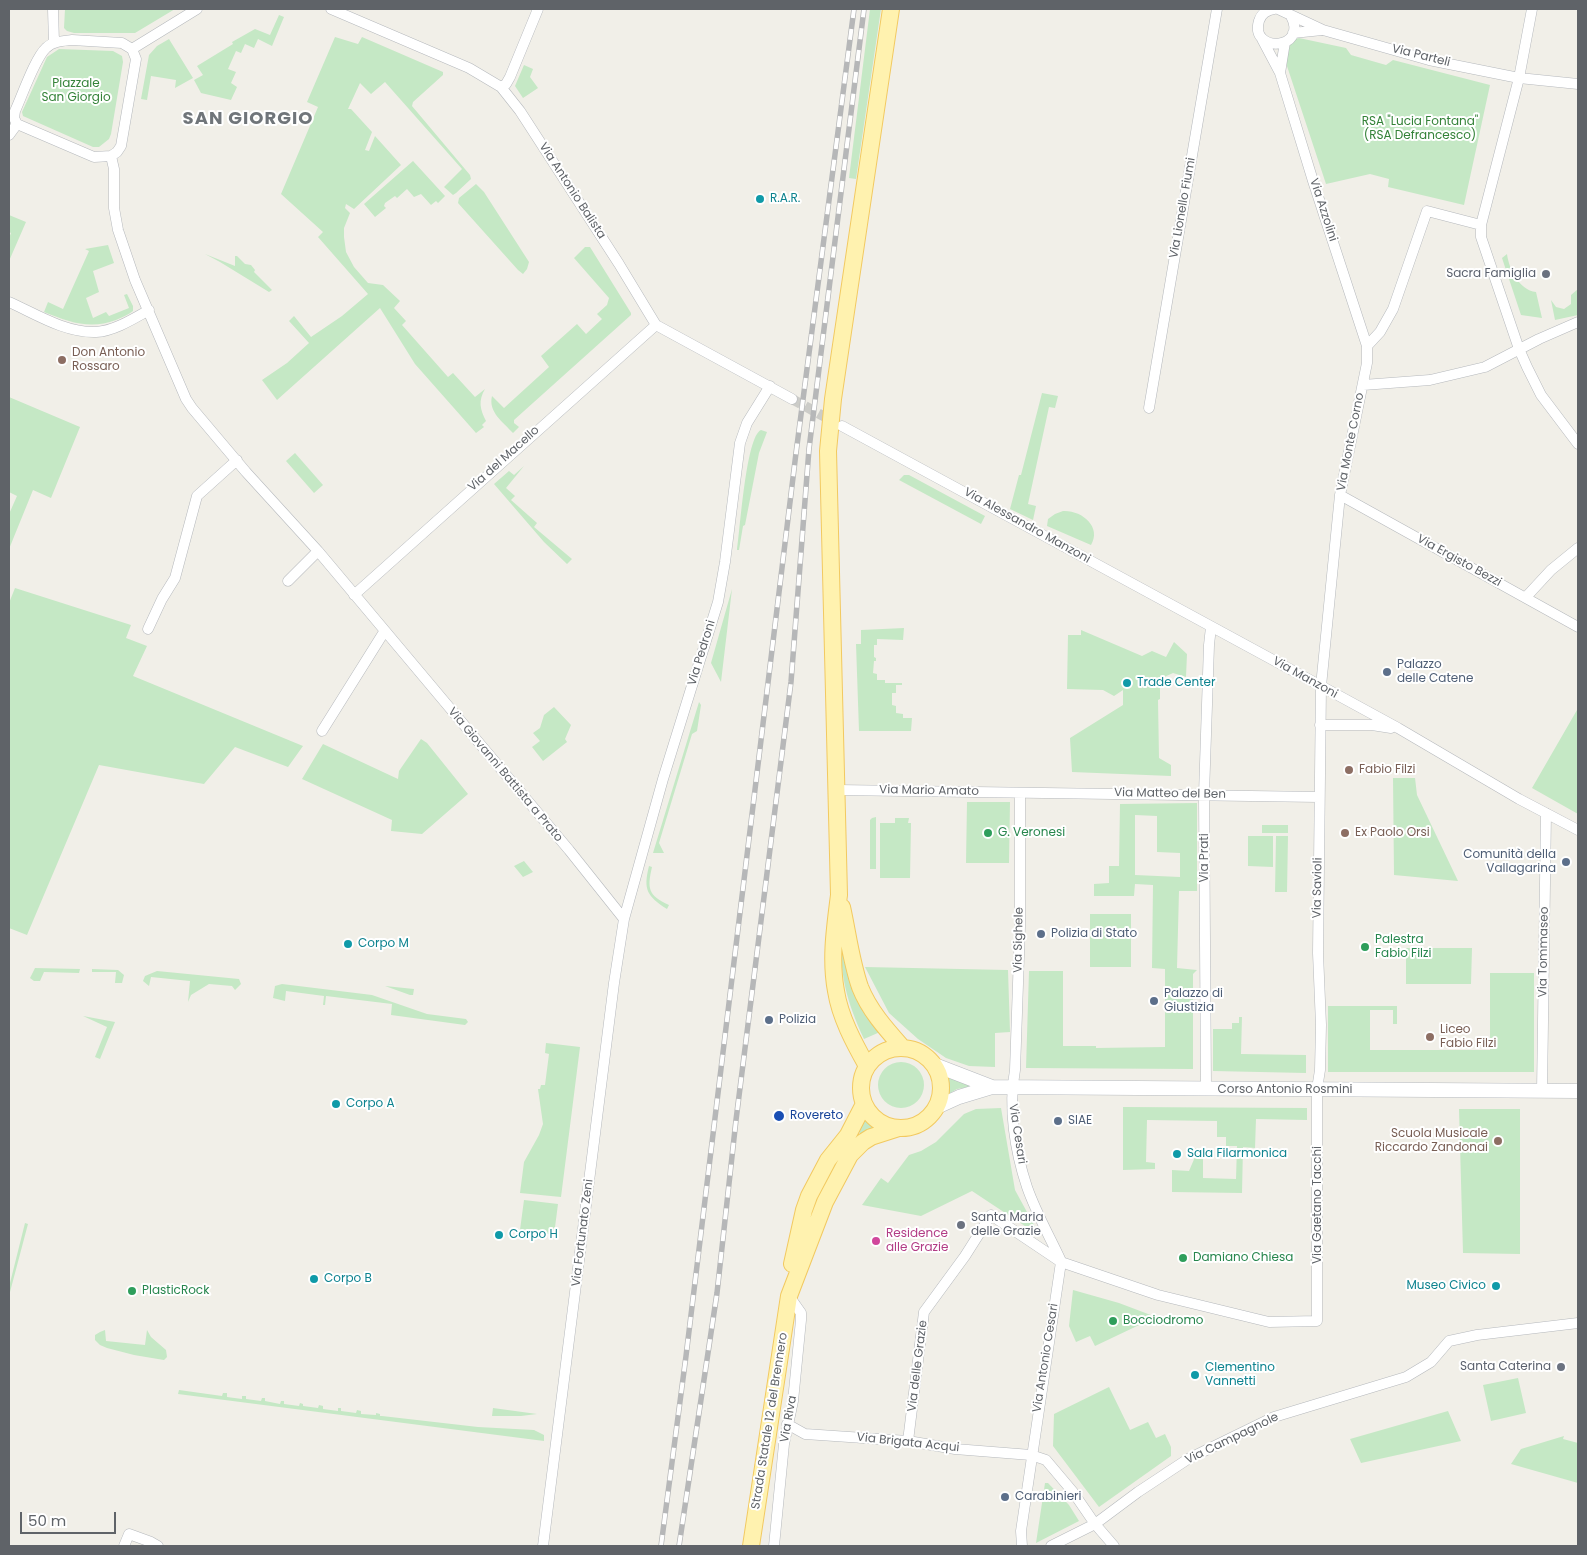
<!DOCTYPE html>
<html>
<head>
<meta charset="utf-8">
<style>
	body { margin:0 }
	#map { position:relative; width:1587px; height:1555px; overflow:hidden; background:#f1efe8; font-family:Poppins,sans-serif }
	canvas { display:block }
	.frame { position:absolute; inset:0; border:10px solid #5f6368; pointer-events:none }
	.scale { position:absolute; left:20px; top:1512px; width:96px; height:22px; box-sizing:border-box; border:2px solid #5f6368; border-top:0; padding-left:6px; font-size:15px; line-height:18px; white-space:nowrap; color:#5f6368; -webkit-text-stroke:4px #fff; paint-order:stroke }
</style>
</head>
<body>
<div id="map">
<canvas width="1587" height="1555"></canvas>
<div class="frame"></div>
<div class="scale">50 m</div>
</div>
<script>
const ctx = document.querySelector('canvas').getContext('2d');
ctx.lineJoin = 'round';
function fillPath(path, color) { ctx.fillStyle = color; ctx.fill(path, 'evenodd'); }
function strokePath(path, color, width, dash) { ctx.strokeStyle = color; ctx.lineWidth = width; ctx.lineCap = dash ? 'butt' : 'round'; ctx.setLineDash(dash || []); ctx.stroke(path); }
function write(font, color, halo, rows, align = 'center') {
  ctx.font = font + ' Poppins,sans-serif'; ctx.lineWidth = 4; ctx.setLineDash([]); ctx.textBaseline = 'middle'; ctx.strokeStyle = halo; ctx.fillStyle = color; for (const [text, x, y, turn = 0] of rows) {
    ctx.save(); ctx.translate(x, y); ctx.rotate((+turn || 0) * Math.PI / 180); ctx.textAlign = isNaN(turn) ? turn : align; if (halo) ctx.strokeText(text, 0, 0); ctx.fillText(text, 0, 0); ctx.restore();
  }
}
const green = new Path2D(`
	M 65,9 L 175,9 L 135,33 L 74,33 L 67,31 L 64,28 Z
	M 870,9 L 881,9 L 856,179 L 849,178 Z
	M 279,15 L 284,17 L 272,46 L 258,39 L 254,48 L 245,44 L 241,53 L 236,51 L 228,69 L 236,72 L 231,83 L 237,87 L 231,100 L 201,93 L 194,80 L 203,75 L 197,66 L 233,44 L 232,42 L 255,29 L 270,35 Z
	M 335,37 L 358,44 L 362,37 L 443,72 L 443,75 L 413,102 L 412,106 L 470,175 L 471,179 L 456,193 L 453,195 L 444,187 L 462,169 L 385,82 L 371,94 L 360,83 L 348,109 L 351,109 L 372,132 L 365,150 L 369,151 L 375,136 L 401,165 L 354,209 L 346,204 L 345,208 L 350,213 L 344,228 L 344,237 L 346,252 L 354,267 L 368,283 L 383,285 L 400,301 L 394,308 L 406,321 L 402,325 L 448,377 L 453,373 L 475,397 L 485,389 C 478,401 480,409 486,421 L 482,425 L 484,427 L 476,433 L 415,364 L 380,308 L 277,400 L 262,380 L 287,363 L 309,343 L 289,321 L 294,316 L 311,337 L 342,316 L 368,294 L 318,237 L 323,232 L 281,194 L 318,107 L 307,102 Z
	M 1299,38 L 1346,48 L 1351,55 L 1386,65 L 1393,60 L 1490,85 L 1464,205 L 1388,187 L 1389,179 L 1370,174 L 1326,184 L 1284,57 L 1291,40 Z
	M 169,39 L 193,78 L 175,88 L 176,80 L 151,76 L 147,100 L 141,99 L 149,55 L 157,46 Z
	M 59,49 L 113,51 L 122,56 L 123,62 L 111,134 L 109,139 L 99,147 L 93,147 L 23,116 L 22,112 L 47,57 Z
	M 524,65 L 533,69 L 530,77 L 538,88 L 523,98 L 515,86 Z
	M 413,161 L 445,196 L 438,203 L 436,201 L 431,205 L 421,194 L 414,197 L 407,189 L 397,198 L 395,196 L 385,203 L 384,206 L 386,208 L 375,217 L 364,204 Z
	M 476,184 L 484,192 L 529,262 L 527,269 L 523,274 L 518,270 L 458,203 L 459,198 Z
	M 9,215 L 26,222 L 9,261 L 9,238 L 11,233 L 9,232 Z
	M 108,245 L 114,263 L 93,271 L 99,292 L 86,298 L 93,318 L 106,312 L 109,316 L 129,308 L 124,295 L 127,294 L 133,306 L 133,311 C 128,315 122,317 116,320 C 90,330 69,322 44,312 L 48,302 L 63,309 L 89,251 L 85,249 Z
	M 585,247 L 590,247 L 631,313 L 631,315 L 514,420 L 514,423 L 519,427 L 513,433 C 503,422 488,412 492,396 L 504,408 L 549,367 L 541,356 L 577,324 L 586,334 L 602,319 L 597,314 L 607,305 L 609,298 L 574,258 Z
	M 205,254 L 235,266 L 235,256 L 237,256 L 245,264 L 251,265 L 255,270 L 254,272 L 272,290 L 269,292 L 220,262 Z
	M 1507,254 C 1509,269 1519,290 1536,292 L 1542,318 L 1521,315 L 1502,258 Z
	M 1578,289 L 1578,315 L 1555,320 L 1551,300 L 1556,307 L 1564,309 L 1571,304 L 1571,295 Z
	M 1042,393 L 1058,396 L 1055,408 L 1049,407 L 1028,504 L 1036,506 L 1033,520 L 1010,509 L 1019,475 L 1021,475 Z
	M 9,397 L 80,427 L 51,498 L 33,490 L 9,549 L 9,514 L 17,496 L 9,492 Z
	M 761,430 L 767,432 L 759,453 L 745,525 L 743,526 L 739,550 L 737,550 C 740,531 746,436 761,430 Z
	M 295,453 L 323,485 L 314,493 L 286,461 Z
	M 524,466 L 506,488 L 515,496 L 511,500 L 537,523 L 534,527 L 572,559 L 567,564 L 544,542 L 494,484 L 509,471 L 514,475 Z
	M 904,475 L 909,475 L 985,516 L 981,524 L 899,480 Z
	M 1063,511 C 1082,510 1102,527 1091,545 L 1047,526 L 1048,519 L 1055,514 Z
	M 15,588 L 131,625 L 126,638 L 147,646 L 133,676 L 303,746 L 288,767 L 235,747 L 204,784 L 99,765 L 27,935 L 9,928 L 9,603 Z
	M 732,589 L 721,682 L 711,663 Z
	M 904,628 L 903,640 L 877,639 L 877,645 L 874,645 L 874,657 L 876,658 L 876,661 L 874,661 L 873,673 L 877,674 L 877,680 L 885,680 L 885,683 L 902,683 L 902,685 L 896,685 L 896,693 L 892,693 L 892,705 L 896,706 L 896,713 L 903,714 L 903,718 L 912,718 L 911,731 L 859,731 L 856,644 L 861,644 L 861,630 Z
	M 1081,630 L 1142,656 L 1152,651 L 1166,657 L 1174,642 L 1187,654 L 1186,677 L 1173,673 L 1160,679 L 1160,699 L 1158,700 L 1159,758 L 1171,765 L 1171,776 L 1072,772 L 1070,738 L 1123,705 L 1123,690 L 1114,696 L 1103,690 L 1067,689 L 1068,635 L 1081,635 Z
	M 699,702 L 701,705 L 697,731 L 692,734 L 659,843 L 664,853 L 653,853 Z
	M 554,707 L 571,725 L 565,739 L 567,742 L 543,761 L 532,747 L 540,741 L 533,733 L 540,728 L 544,715 Z
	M 1577,710 L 1578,710 L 1578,814 L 1532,788 Z
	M 421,739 L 427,743 L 468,794 L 422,834 L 391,831 L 392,820 L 302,779 L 323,744 L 398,779 L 399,771 Z
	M 1393,778 L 1415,778 L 1417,795 L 1458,881 L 1394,875 Z
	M 967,802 L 1010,802 L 1009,863 L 966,863 Z
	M 1197,803 L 1197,891 L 1179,891 L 1177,968 L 1197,970 L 1193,974 L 1193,1069 L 1026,1068 L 1029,971 L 1063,971 L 1063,1046 L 1096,1046 L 1096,1048 L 1165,1047 L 1165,969 L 1152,968 L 1153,885 L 1135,884 L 1134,896 L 1094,896 L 1094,884 L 1109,883 L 1109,866 L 1119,866 L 1120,804 ZM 1135,815 L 1157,816 L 1157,852 L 1180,853 L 1180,877 L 1135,875 Z
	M 876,817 L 876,869 L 870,869 L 870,820 L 872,818 Z
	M 895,818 L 909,818 L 908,823 L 911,823 L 910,878 L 880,878 L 880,823 L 895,823 Z
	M 1262,825 L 1288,825 L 1288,833 L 1262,833 Z
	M 1248,836 L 1273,836 L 1273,867 L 1248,866 Z
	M 1276,836 L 1288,836 L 1287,892 L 1275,892 Z
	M 524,861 L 533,872 L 523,877 L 514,866 Z
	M 649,866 L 652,867 C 647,889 648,895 669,905 L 667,909 C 647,896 643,890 649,866 Z
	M 1090,914 L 1131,914 L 1131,967 L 1090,967 Z
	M 841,936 L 880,1032 L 864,1039 C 847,1002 840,977 841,936 Z
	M 1406,948 L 1472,948 L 1471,984 L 1406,984 Z
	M 865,967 L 1008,970 L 1010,1032 L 995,1033 L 995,1067 L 969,1066 L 946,1058 L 918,1039 L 889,1013 Z
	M 35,968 L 80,969 L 79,973 L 44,972 L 40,981 L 34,981 L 30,978 Z
	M 92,969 L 118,970 L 124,975 L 122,983 L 115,983 L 116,972 L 92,972 Z
	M 157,971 L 239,979 L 241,984 L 235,990 L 232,986 L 209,984 L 191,995 L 188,1002 L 190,981 L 151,977 L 149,986 L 143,981 L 145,976 Z
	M 1490,973 L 1534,973 L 1534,1072 L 1328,1072 L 1328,1006 L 1397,1006 L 1397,1024 L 1393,1024 L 1393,1010 L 1370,1010 L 1370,1050 L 1490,1050 Z
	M 282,984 L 372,995 L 427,1014 L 466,1019 L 468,1022 L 465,1025 L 391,1015 L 392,1004 L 326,996 L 325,1005 L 323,1005 L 324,996 L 286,991 L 285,1001 L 273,998 L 275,986 Z
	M 385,986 L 414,989 L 413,995 L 410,995 Z
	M 83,1016 L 115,1022 L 100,1059 L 95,1057 L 107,1027 Z
	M 1239,1017 L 1242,1017 L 1241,1054 L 1306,1055 L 1306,1073 L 1213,1071 L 1213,1029 L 1232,1029 L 1232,1023 L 1239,1023 Z
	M 546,1043 L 580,1047 L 561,1197 L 520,1193 L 524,1162 L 539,1135 L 543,1124 L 538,1089 L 540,1089 L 541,1085 L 545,1085 L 549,1054 L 545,1053 Z
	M878 1085a23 23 0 1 1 46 0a23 23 0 1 1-46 0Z
	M 946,1073 L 975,1086 L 957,1089 L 947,1095 L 948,1080 Z
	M 1123,1107 L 1307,1108 L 1307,1120 L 1256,1119 L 1255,1148 L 1243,1147 L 1242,1193 L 1172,1192 L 1172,1170 L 1189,1171 L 1195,1157 L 1195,1148 L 1203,1148 L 1203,1178 L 1236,1179 L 1237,1146 L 1226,1146 L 1226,1137 L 1217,1137 L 1217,1121 L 1147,1120 L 1146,1162 L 1155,1163 L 1155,1169 L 1123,1170 Z
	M 1001,1108 L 1015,1190 L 1040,1236 L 972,1191 L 921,1216 L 862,1205 L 881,1178 L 888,1183 L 909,1155 L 921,1151 L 936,1142 L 964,1114 L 976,1109 Z
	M 1459,1109 L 1520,1109 L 1520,1254 L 1463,1253 Z
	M 864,1116 L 876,1126 L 863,1136 L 857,1130 Z
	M 524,1200 L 558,1204 L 554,1235 L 520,1230 Z
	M 25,1223 L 28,1224 L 10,1292 L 9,1306 L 9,1287 Z
	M 1073,1290 L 1119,1303 L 1156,1317 L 1095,1346 L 1090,1336 L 1076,1342 L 1069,1326 Z
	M 105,1330 L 106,1341 L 145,1345 L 147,1330 L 151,1337 L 166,1350 L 167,1357 L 164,1360 L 134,1355 L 107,1348 L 100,1345 L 95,1340 L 95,1335 L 100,1332 Z
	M 1518,1378 L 1526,1413 L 1491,1421 L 1483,1385 Z
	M 1109,1387 L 1130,1430 L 1148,1422 L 1156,1438 L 1165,1434 L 1171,1447 L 1171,1456 L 1099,1507 L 1053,1446 L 1054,1414 Z
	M 179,1390 L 222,1396 L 223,1393 L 227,1393 L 227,1397 L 242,1399 L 242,1396 L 246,1396 L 246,1399 L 261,1401 L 262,1398 L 265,1398 L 265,1401 L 280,1404 L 281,1401 L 284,1401 L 284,1404 L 299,1406 L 300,1403 L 303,1404 L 303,1406 L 318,1408 L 319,1405 L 323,1406 L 323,1409 L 338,1411 L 338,1408 L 341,1408 L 341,1411 L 356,1413 L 357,1410 L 361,1411 L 361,1414 L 376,1415 L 376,1413 L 380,1414 L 380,1416 L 382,1416 L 478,1427 L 534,1430 L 544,1435 L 544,1441 L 178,1394 Z
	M 493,1408 L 537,1414 L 521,1416 L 492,1416 Z
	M 1448,1411 L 1461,1441 L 1361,1463 L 1350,1439 Z
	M 1564,1436 L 1563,1439 L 1578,1443 L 1578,1483 L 1511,1464 L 1521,1449 Z
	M 1045,1483 L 1048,1483 L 1069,1505 L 1079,1521 L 1036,1543 Z`);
const minorTunnel = new Path2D(`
	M 792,399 L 834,422`);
const minor = new Path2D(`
	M 53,9 L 54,43
	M 331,9 L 469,68 L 501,87 L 520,111 L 619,264 L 656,325 L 792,399
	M 1274,9 C 1267,10 1261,14 1259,21 C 1249,53 1309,51 1291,16
	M 1278,9 L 1323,30 L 1429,60 L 1519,78 L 1578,84
	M 1532,9 L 1519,78 L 1481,225 L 1481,237 L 1519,349 L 1527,367 L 1541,395 L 1578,444
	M 1293,33 L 1322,30
	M 72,40 L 122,43 L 132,49 L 136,59 L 121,146 L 117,152 L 111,156 L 94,157 L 17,124 L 14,118 L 15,111 C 22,96 35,58 46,48 C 53,41 63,41 72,40 Z
	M 132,49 L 197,9
	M 1280,73 L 1285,42
	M 501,87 L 506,84 L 510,77 L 538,9
	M 9,135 L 17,124
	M 111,156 L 114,169 L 114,208 L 118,230 L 135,280 L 186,399 L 192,408 L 246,472 L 318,551 L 569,850 L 624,919
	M 9,302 C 36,314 65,333 96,332 C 114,331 133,319 149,310
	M 1367,346 L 1380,332 L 1393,309 L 1427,211 L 1481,225
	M 1363,385 L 1430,380 L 1485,367 L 1539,339 L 1578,322
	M 1149,408 L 1217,9
	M 842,426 L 1321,686 L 1398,728 L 1519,799 L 1578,830
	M 1340,495 L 1578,627
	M 288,581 L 318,551
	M 354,595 L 656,325
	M 1526,597 L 1551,570 L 1578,548
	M 148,629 L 162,599 L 175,578 L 197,496 L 237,460
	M 1320,725 L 1372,725 L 1391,728
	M 322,731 L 384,632
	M 837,790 L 1319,797
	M 1020,793 L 1020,926 L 1015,1070 C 1008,1108 1015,1151 1027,1187 C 1036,1213 1050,1237 1061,1261
	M 1206,1089 L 1204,794 L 1209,645 L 1211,627
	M 1542,1091 L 1546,813
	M 787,1424 L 805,1434 L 908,1441 L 955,1449 L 1031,1455 L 1046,1460 L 1073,1492 L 1095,1524 L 1114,1546
	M 908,1441 L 924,1312 L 965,1256 L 991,1215 L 1061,1262 L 1158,1295 L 1269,1322 L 1317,1321 L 1317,1089 L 1320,1070 L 1321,1025 L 1318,953 L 1321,686 L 1340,495 L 1367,363 L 1367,346 L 1313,181 L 1280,73 L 1262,39
	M 124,1546 L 129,1534 L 151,1542 L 158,1546
	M 543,1546 L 614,983 L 624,919 L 663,779 L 718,602 L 725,562 L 740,443 L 747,423 L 770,386
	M 774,1546 L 784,1444 L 793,1401 L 801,1320 L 801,1313 L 789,1296
	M 1022,1546 L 1021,1531 L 1061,1262
	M 1051,1546 L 1095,1524 L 1138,1492 L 1188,1459 L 1274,1417 L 1406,1377 L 1431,1362 L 1449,1341 L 1477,1335 L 1578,1323`);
const secondary = new Path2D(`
	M 935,1065 L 992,1087
	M 937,1107 L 959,1097 L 992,1087 L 1578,1091`);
const primary = new Path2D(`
	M 842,907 C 848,934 851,961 860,987 C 869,1010 886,1029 902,1047
	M861 1088a40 40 0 1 1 80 0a40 40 0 1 1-80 0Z
	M 867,1066 C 854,1043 840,1017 836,991 C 830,959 835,927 839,895 L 828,451 L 833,399 L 891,9
	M 792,1264 L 804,1210 L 809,1196 L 828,1160 L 848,1135 L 864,1104
	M 751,1546 L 789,1296 L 825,1202 L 850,1155 L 863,1142 L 871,1137 L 899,1128`);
const rail = new Path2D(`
	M 661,1546 L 686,1356 L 796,453 L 854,9
	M 679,1546 L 717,1293 L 736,1120 L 791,682 L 809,449 L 864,9`);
const markers = [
	[760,199,5,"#0f9aa8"],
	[1546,274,5,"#6b7280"],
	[62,360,5,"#8d6e63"],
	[1387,672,5,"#5c6f8a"],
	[1127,683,5,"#0f9aa8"],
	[1349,770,5,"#8d6e63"],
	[988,833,5,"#2e9e5b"],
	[1345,833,5,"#8d6e63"],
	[1566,862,5,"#5c6f8a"],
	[1041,934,5,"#5c6f8a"],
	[348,944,5,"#0f9aa8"],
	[1365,947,5,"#2e9e5b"],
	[1154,1001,5,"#5c6f8a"],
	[769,1020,5,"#5c6f8a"],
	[1430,1037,5,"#8d6e63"],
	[336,1104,5,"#0f9aa8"],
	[779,1116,6,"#1a4fb4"],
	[1058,1121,5,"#5c6f8a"],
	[1498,1141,5,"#8d6e63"],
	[1177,1154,5,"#0f9aa8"],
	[961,1225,5,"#6b7280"],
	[499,1235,5,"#0f9aa8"],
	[876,1241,5,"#d1479c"],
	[1183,1258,5,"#2e9e5b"],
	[314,1279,5,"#0f9aa8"],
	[1496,1286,5,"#0f9aa8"],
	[132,1291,5,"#2e9e5b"],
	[1113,1321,5,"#2e9e5b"],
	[1561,1367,5,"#6b7280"],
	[1195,1375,5,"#0f9aa8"],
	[1005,1497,5,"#5c6f8a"]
];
const streetNames = [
	["Via Parteli",1421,56,14],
	["Via Antonio Balista",572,191,57],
	["Via Lionello Fiumi",1183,208,-80],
	["Via Azzolini",1323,210,72],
	["Via Monte Corno",1351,442,-79],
	["Via del Macello",504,459,-42],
	["Via Alessandro Manzoni",1027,526,29],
	["Via Ergisto Bezzi",1459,561,29],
	["Via Pedroni",702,653,-73],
	["Via Manzoni",1305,678,29],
	["Via Giovanni Battista a Prato",505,775,50],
	["Via Mario Amato",929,791,1],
	["Via Matteo del Ben",1170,794,1],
	["Via Prati",1205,858,-90],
	["Via Savioli",1318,888,-89],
	["Via Sighele",1019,940,-89],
	["Via Tommaseo",1544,952,-89],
	["Corso Antonio Rosmini",1285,1090],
	["Via Cesari",1017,1134,81],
	["Via Gaetano Tacchi",1318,1205,-90],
	["Via Fortunato Zeni",583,1233,-83],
	["Via Antonio Cesari",1046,1358,-81],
	["Via delle Grazie",918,1366,-83],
	["Via Riva",789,1419,-80],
	["Strada Statale 12 del Brennero",770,1421,-81],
	["Via Campagnole",1232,1439,-26],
	["Via Brigata Acqui",908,1443,6]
];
const parkNames = [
	["Piazzale",76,84],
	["San Giorgio",76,98],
	["RSA \"Lucia Fontana\"",1420,122],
	["(RSA Defrancesco)",1420,136]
];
const cultureNames = [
	["R.A.R.",770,199],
	["Trade Center",1137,683],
	["Corpo M",358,944],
	["Corpo A",346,1104],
	["Sala Filarmonica",1187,1154],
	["Corpo H",509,1235],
	["Corpo B",324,1279],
	["Museo Civico",1486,1286,"right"],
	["Clementino",1205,1368],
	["Vannetti",1205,1382]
];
const worshipNames = [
	["Sacra Famiglia",1536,274],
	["Santa Maria",971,1218,"left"],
	["delle Grazie",971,1232,"left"],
	["Santa Caterina",1551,1367]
];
const educationNames = [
	["Don Antonio",72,353],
	["Rossaro",72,367],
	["Fabio Filzi",1359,770],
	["Ex Paolo Orsi",1355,833],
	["Liceo",1440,1030],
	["Fabio Filzi",1440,1044],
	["Scuola Musicale",1488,1134,"right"],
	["Riccardo Zandonai",1488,1148,"right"]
];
const serviceNames = [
	["Palazzo",1397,665],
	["delle Catene",1397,679],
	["Comunità della",1556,855,"right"],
	["Vallagarina",1556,869,"right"],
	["Polizia di Stato",1051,934],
	["Palazzo di",1164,994],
	["Giustizia",1164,1008],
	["Polizia",779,1020],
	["SIAE",1068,1121],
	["Carabinieri",1015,1497]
];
const leisureNames = [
	["G. Veronesi",998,833],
	["Palestra",1375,940],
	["Fabio Filzi",1375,954],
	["Damiano Chiesa",1193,1258],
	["PlasticRock",142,1291],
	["Bocciodromo",1123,1321]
];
const transitNames = [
	["Rovereto",790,1116]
];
const hotelNames = [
	["Residence",886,1234],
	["alle Grazie",886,1248]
];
const districtNames = [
	["SAN GIORGIO",248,119]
];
fillPath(green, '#c5e8c5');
strokePath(minorTunnel, '#ccccc8', 10, [10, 5]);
strokePath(minor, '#b5b8bc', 11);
strokePath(secondary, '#b6babf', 15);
strokePath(primary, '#f2c960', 18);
strokePath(minor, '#fff', 10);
strokePath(secondary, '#fff', 14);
strokePath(primary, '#fff2af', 16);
strokePath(rail, '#b6b7b8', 5.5);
strokePath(rail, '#fff', 4, [11]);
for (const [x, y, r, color] of markers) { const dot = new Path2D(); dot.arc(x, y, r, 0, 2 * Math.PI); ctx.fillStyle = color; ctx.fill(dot); strokePath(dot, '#fff', 2); }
write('12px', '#5f6368', '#fff', streetNames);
write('12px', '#348238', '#fff', parkNames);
write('12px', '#0d838f', '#fff', cultureNames, 'left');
write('12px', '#5b616d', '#fff', worshipNames, 'right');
write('12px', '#785e54', '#fff', educationNames, 'left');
write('12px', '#4e5e75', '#fff', serviceNames, 'left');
write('12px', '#27864d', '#fff', leisureNames, 'left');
write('12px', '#164399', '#fff', transitNames, 'left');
write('12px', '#b23c85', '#fff', hotelNames, 'left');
ctx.letterSpacing = '1px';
write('bold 18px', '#70757a', '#fff', districtNames);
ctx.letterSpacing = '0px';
</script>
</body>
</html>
